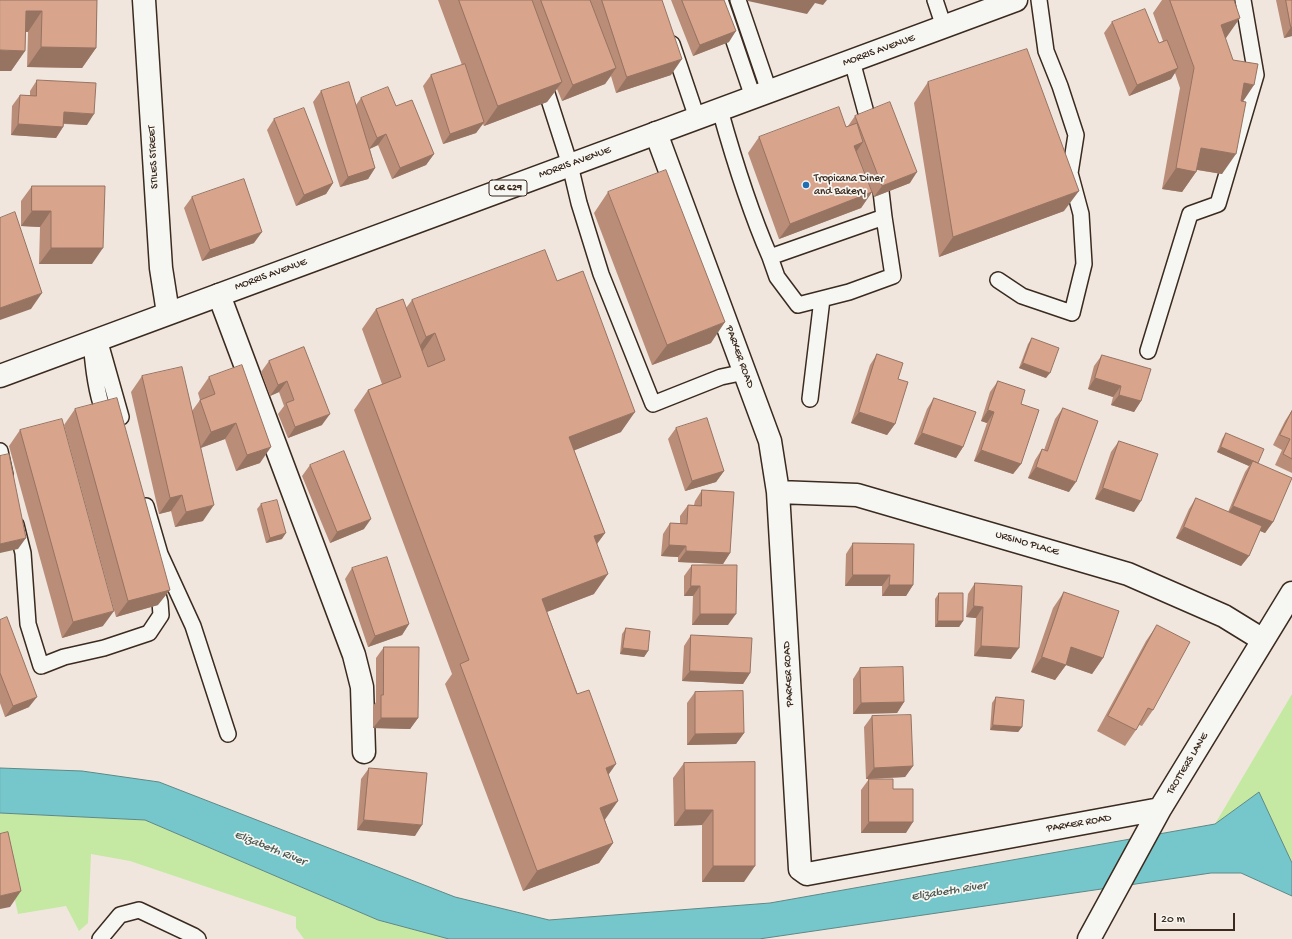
<!DOCTYPE html>
<html>
<head>
<meta charset="utf-8">
<style>
	body { margin:0 }
	#map { position:relative; width:1292px; height:939px; overflow:hidden; background:#f0e6de; font-family:"Gochi Hand",sans-serif }
	canvas { display:block }
	.scale { position:absolute; left:1154px; top:913px; width:81px; height:18px; box-sizing:border-box; border:2px solid #3b2a1e; border-top:0; padding-left:5px; font-size:12px; line-height:14px; white-space:nowrap; color:#3b2a1e; -webkit-text-stroke:3px #f6f6f2; paint-order:stroke }
</style>
</head>
<body>
<div id="map">
<canvas width="1292" height="939"></canvas>
<div class="scale">20 m</div>
</div>
<script>
const ctx = document.querySelector('canvas').getContext('2d');
ctx.lineJoin = 'round';
function fillPath(path, color) { ctx.fillStyle = color; ctx.fill(path, 'evenodd'); }
function strokePath(path, color, width, dash) { ctx.strokeStyle = color; ctx.lineWidth = width; ctx.lineCap = dash ? 'butt' : 'round'; ctx.setLineDash(dash || []); ctx.stroke(path); }
function write(font, color, halo, rows, align = 'center') {
  ctx.font = font + ' "Gochi Hand",sans-serif'; ctx.lineWidth = 3.5; ctx.setLineDash([]); ctx.textBaseline = 'middle'; ctx.strokeStyle = halo; ctx.fillStyle = color; for (const [text, x, y, turn = 0] of rows) {
    ctx.save(); ctx.translate(x, y); ctx.rotate((+turn || 0) * Math.PI / 180); ctx.textAlign = isNaN(turn) ? turn : align; if (halo) ctx.strokeText(text, 0, 0); ctx.fillText(text, 0, 0); ctx.restore();
  }
}
const green = new Path2D(`
	M 1292,694 L 1292,863 L 1259,792 L 1215,824 Z
	M 0,813 L 145,820 L 378,920 L 449,939 L 304,939 L 296,928 L 296,917 L 130,861 L 91,854 L 88,923 L 79,931 L 66,906 L 18,914 L 2,840 L 0,840 Z`);
const water = new Path2D(`
	M 0,768 L 82,771 L 159,782 L 455,897 L 549,920 L 770,903 L 1215,824 L 1259,792 L 1292,863 L 1292,896 L 1241,873 L 1211,873 L 759,939 L 449,939 L 378,920 L 145,820 L 0,813 Z`);
const lane = new Path2D(`
	M 720,0 L 753,97
	M 738,0 L 769,91
	M 935,0 L 944,27
	M 672,44 L 697,118
	M 852,61 L 871,131
	M 543,81 L 570,165 L 579,203 L 601,274 L 653,404 L 721,377 L 745,372
	M 720,110 C 734,160 749,209 770,257 L 884,217 L 879,174
	M 770,257 L 777,277 L 798,305 L 849,292 L 893,276 L 884,217
	M 998,280 L 1022,296 L 1072,313 L 1084,264 L 1081,214 L 1070,173 L 1076,135 L 1060,86 L 1046,51 L 1039,0
	M 99,339 L 121,417
	M 91,342 C 93,363 95,384 101,404 C 103,410 109,413 110,420
	M 1148,351 L 1190,214 L 1218,204 L 1256,75 L 1243,0
	M 810,399 L 822,299
	M 0,451 L 5,475
	M 146,506 L 160,554 L 193,626 L 228,734
	M 16,525 L 23,553 L 28,624 L 41,666 L 64,657 L 104,648 L 149,633 L 161,615 L 160,602 L 155,584
	M 100,939 L 120,915 L 139,910 L 194,936 L 198,939`);
const street = new Path2D(`
	M 144,0 L 161,268 L 168,313
	M 656,133 L 770,441 L 778,492 L 800,869 L 807,874 L 1160,809
	M 219,295 L 354,655 L 362,687 L 364,752
	M 778,492 L 857,495 L 1128,574 L 1224,616 L 1263,640
	M 1089,939 L 1160,809 L 1292,593`);
const primary = new Path2D(`
	M 0,376 L 1016,0`);
const wall = new Path2D(`
	M 0,0 L 97,0 L 96,48 L 82,68 L 27,67 L 28,32 L 26,32 L 25,51 L 11,71 Z
	M 438,0 L 662,0 L 671,75 L 616,93 L 611,76 L 605,84 L 562,101 L 557,89 L 547,102 L 484,126 L 483,124 L 476,133 L 443,144 L 423,86 L 431,75 L 462,65 Z
	M 671,0 L 724,0 L 729,42 L 693,56 Z
	M 1162,0 L 1234,0 L 1226,38 L 1225,39 L 1243,101 L 1222,174 L 1197,170 L 1196,172 L 1182,192 L 1162,189 L 1180,88 L 1175,73 L 1171,79 L 1129,96 L 1104,33 L 1112,22 L 1159,43 L 1163,41 L 1153,13 Z
	M 1276,0 L 1292,0 L 1292,36 L 1284,38 Z
	M 37,80 L 87,125 L 64,124 L 63,127 L 56,138 L 11,135 L 12,106 L 20,95 L 30,95 L 30,91 Z
	M 928,82 L 1064,211 L 939,257 L 914,103 Z
	M 321,91 L 356,105 L 361,98 L 396,106 L 434,154 L 426,165 L 392,179 L 378,145 L 370,149 L 375,168 L 368,179 L 340,187 L 313,102 Z
	M 855,116 L 910,183 L 874,197 L 857,151 L 872,192 L 861,208 L 779,239 L 748,153 L 759,137 L 846,127 L 848,126 Z
	M 274,119 L 333,183 L 326,194 L 296,206 L 267,130 Z
	M 32,186 L 92,264 L 39,264 L 40,227 L 21,226 L 21,201 Z
	M 608,192 L 711,343 L 652,365 L 594,213 Z
	M 192,197 L 254,243 L 202,261 L 184,208 Z
	M 557,281 L 621,432 L 574,450 L 605,533 L 597,544 L 594,594 L 547,612 L 608,775 L 605,820 L 613,843 L 599,863 L 523,891 L 445,684 L 452,674 L 354,410 L 368,390 L 382,384 L 362,329 L 376,309 L 406,308 L 412,300 Z
	M 1032,338 L 1046,378 L 1019,368 L 1028,344 Z
	M 304,347 L 322,425 L 288,438 L 278,414 L 284,406 L 279,392 L 270,396 L 261,372 L 269,361 Z
	M 877,354 L 898,379 L 895,424 L 887,435 L 851,423 L 870,365 Z
	M 1102,355 L 1141,401 L 1134,412 L 1111,405 L 1113,397 L 1088,389 L 1094,366 Z
	M 142,376 L 192,411 L 200,400 L 198,393 L 209,377 L 260,463 L 236,471 L 225,439 L 201,448 L 203,521 L 175,527 L 171,511 L 159,514 L 131,392 Z
	M 998,381 L 1021,404 L 1021,464 L 1013,474 L 974,461 L 987,423 L 981,421 L 990,392 Z
	M 934,398 L 963,447 L 956,458 L 914,444 L 927,409 Z
	M 1063,408 L 1069,492 L 1028,478 L 1035,460 L 1042,449 L 1044,450 L 1055,419 Z
	M 75,409 L 158,605 L 116,617 L 64,425 Z
	M 1292,410 L 1292,473 L 1275,465 L 1282,450 L 1273,445 L 1285,421 Z
	M 676,428 L 724,471 L 716,482 L 685,491 L 668,439 Z
	M 20,430 L 103,626 L 62,638 L 9,446 Z
	M 1226,433 L 1258,463 L 1273,522 L 1265,533 L 1260,531 L 1249,556 L 1241,566 L 1176,538 L 1189,509 L 1196,498 L 1228,512 L 1245,472 L 1249,466 L 1217,452 L 1222,439 Z
	M 1119,441 L 1134,512 L 1095,499 L 1111,452 Z
	M 310,465 L 364,529 L 330,543 L 302,476 Z
	M 702,490 L 730,553 L 723,564 L 678,562 L 678,557 L 661,556 L 663,534 L 670,523 L 680,523 L 680,516 L 688,505 L 694,505 L 695,501 Z
	M 261,504 L 282,539 L 266,543 L 257,509 Z
	M 853,543 L 913,585 L 906,596 L 882,596 L 882,586 L 845,586 L 846,554 Z
	M 692,565 L 728,625 L 692,625 L 693,596 L 684,596 L 684,576 Z
	M 352,568 L 409,624 L 402,635 L 368,647 L 345,579 Z
	M 975,583 L 1011,659 L 974,656 L 976,618 L 966,617 L 968,594 Z
	M 1064,592 L 1103,658 L 1092,674 L 1066,665 L 1055,680 L 1031,672 L 1053,608 Z
	M 939,593 L 963,621 L 959,627 L 935,627 L 935,599 Z
	M 0,620 L 29,707 L 5,717 L 0,703 Z
	M 1157,625 L 1153,710 L 1142,726 L 1139,725 L 1136,730 L 1125,746 L 1097,731 L 1146,641 Z
	M 626,628 L 648,651 L 644,657 L 620,654 L 622,634 Z
	M 691,635 L 750,673 L 743,684 L 682,681 L 684,646 Z
	M 384,647 L 418,718 L 410,729 L 373,728 L 373,706 L 376,702 L 376,658 Z
	M 860,668 L 904,702 L 897,713 L 853,714 L 853,679 Z
	M 695,692 L 744,733 L 736,744 L 687,745 L 687,703 Z
	M 996,697 L 1022,727 L 1018,732 L 990,730 L 992,703 Z
	M 872,716 L 913,766 L 905,777 L 866,779 L 864,727 Z
	M 755,762 L 744,882 L 702,882 L 702,825 L 674,826 L 673,778 L 684,763 Z
	M 369,768 L 415,836 L 357,830 L 361,779 Z
	M 869,779 L 893,789 L 906,833 L 861,833 L 861,790 Z`);
const shadedWall = new Path2D(`
	M 748,0 L 827,0 L 823,5 L 815,3 L 807,14 L 748,1 Z
	M 26,11 L 42,11 L 28,32 L 12,31 Z
	M 1240,18 L 1226,38 L 1207,46 L 1221,25 Z
	M 1291,27 L 1292,27 L 1292,36 L 1284,38 Z
	M 736,31 L 729,42 L 693,56 L 700,45 Z
	M 41,47 L 96,48 L 82,68 L 27,67 Z
	M 0,50 L 25,51 L 11,71 L 0,71 Z
	M 682,59 L 671,75 L 616,93 L 627,77 Z
	M 616,68 L 605,84 L 562,101 L 573,85 Z
	M 1178,68 L 1171,79 L 1129,96 L 1137,85 Z
	M 562,82 L 547,102 L 484,126 L 498,106 Z
	M 1244,83 L 1254,85 L 1240,106 Z
	M 64,112 L 94,114 L 87,125 L 57,123 Z
	M 484,122 L 476,133 L 443,144 L 450,134 Z
	M 18,124 L 63,127 L 56,138 L 11,135 Z
	M 386,134 L 378,145 L 369,149 L 377,138 Z
	M 863,142 L 852,158 L 854,146 Z
	M 1201,148 L 1236,154 L 1222,174 L 1187,168 Z
	M 434,154 L 426,165 L 392,179 L 400,168 Z
	M 375,168 L 368,179 L 340,187 L 348,177 Z
	M 1176,168 L 1196,172 L 1182,192 L 1162,189 Z
	M 917,172 L 910,183 L 874,197 L 882,186 Z
	M 333,183 L 326,194 L 296,206 L 304,195 Z
	M 1079,191 L 1064,211 L 939,257 L 953,237 Z
	M 872,192 L 861,208 L 779,239 L 790,224 Z
	M 32,211 L 51,211 L 40,227 L 21,226 Z
	M 262,232 L 254,243 L 202,261 L 210,250 Z
	M 51,248 L 103,248 L 92,264 L 39,264 Z
	M 42,293 L 31,309 L 0,320 L 0,308 Z
	M 725,322 L 711,343 L 652,365 L 667,345 Z
	M 435,333 L 421,353 L 412,357 L 426,337 Z
	M 1023,363 L 1050,373 L 1046,378 L 1019,368 Z
	M 1095,378 L 1121,386 L 1113,397 L 1088,389 Z
	M 287,381 L 279,392 L 270,396 L 278,385 Z
	M 1119,395 L 1141,401 L 1134,412 L 1111,405 Z
	M 988,410 L 994,412 L 987,423 L 981,421 Z
	M 635,412 L 621,432 L 555,458 L 569,437 Z
	M 859,412 L 895,424 L 887,435 L 851,423 Z
	M 330,414 L 322,425 L 288,438 L 295,427 Z
	M 236,423 L 225,439 L 200,448 L 211,432 Z
	M 922,433 L 963,447 L 956,458 L 914,444 Z
	M 271,447 L 260,463 L 236,471 L 247,455 Z
	M 1221,447 L 1258,463 L 1253,461 L 1249,466 L 1217,452 Z
	M 981,450 L 1021,464 L 1013,474 L 974,461 Z
	M 1036,467 L 1076,482 L 1069,492 L 1028,478 Z
	M 724,471 L 716,482 L 685,491 L 692,481 Z
	M 1103,488 L 1141,501 L 1134,512 L 1095,499 Z
	M 182,495 L 171,511 L 159,514 L 170,498 Z
	M 214,505 L 203,521 L 175,527 L 186,512 Z
	M 1233,506 L 1273,522 L 1265,533 L 1226,516 Z
	M 371,519 L 364,529 L 330,543 L 337,532 Z
	M 1184,527 L 1249,556 L 1241,566 L 1176,538 Z
	M 286,533 L 282,539 L 266,543 L 270,538 Z
	M 605,533 L 590,553 L 594,536 Z
	M 26,538 L 18,549 L 0,553 L 0,544 Z
	M 669,545 L 686,546 L 678,557 L 661,556 Z
	M 686,551 L 730,553 L 723,564 L 678,562 Z
	M 608,574 L 594,594 L 528,619 L 542,599 Z
	M 853,575 L 890,575 L 882,586 L 845,586 Z
	M 889,585 L 913,585 L 906,596 L 882,596 Z
	M 691,586 L 700,586 L 693,596 L 684,596 Z
	M 170,590 L 158,605 L 116,617 L 128,601 Z
	M 974,606 L 983,607 L 976,618 L 966,617 Z
	M 114,611 L 103,626 L 62,638 L 73,622 Z
	M 700,614 L 736,614 L 728,625 L 692,625 Z
	M 938,621 L 963,621 L 959,627 L 935,627 Z
	M 409,624 L 402,635 L 368,647 L 375,636 Z
	M 981,646 L 1019,648 L 1011,659 L 974,656 Z
	M 1071,647 L 1103,658 L 1092,674 L 1066,665 L 1055,680 L 1031,672 L 1042,657 Z
	M 623,648 L 648,651 L 644,657 L 620,654 Z
	M 690,671 L 750,673 L 743,684 L 682,681 Z
	M 37,697 L 29,707 L 5,717 L 13,706 Z
	M 904,702 L 897,713 L 853,714 L 861,703 Z
	M 381,718 L 418,718 L 410,729 L 373,728 Z
	M 993,725 L 1022,727 L 1018,732 L 990,730 Z
	M 744,733 L 736,744 L 687,745 L 695,734 Z
	M 616,764 L 602,784 L 606,768 Z
	M 913,766 L 905,777 L 866,779 L 874,768 Z
	M 618,801 L 604,821 L 600,808 Z
	M 685,810 L 713,810 L 702,825 L 674,826 Z
	M 364,820 L 422,825 L 415,836 L 357,830 Z
	M 869,822 L 913,822 L 906,833 L 861,833 Z
	M 613,843 L 599,863 L 523,891 L 537,871 Z
	M 713,866 L 755,866 L 744,882 L 702,882 Z
	M 21,891 L 10,907 L 0,909 L 0,896 Z`);
const building = new Path2D(`
	M 0,0 L 97,0 L 96,48 L 41,47 L 42,11 L 26,11 L 25,51 L 0,50 Z
	M 459,0 L 532,0 L 562,82 L 498,106 Z
	M 541,0 L 590,0 L 616,68 L 573,85 Z
	M 602,0 L 662,0 L 682,59 L 627,77 Z
	M 682,0 L 724,0 L 736,31 L 700,45 Z
	M 1170,0 L 1234,0 L 1240,18 L 1221,25 L 1233,60 L 1258,64 L 1254,85 L 1244,83 L 1241,101 L 1246,102 L 1236,154 L 1201,148 L 1196,172 L 1176,168 L 1194,68 Z
	M 1286,0 L 1292,0 L 1292,27 L 1291,27 Z
	M 1145,9 L 1159,43 L 1167,40 L 1178,68 L 1137,85 L 1112,22 Z
	M 1027,49 L 1079,191 L 953,237 L 928,82 Z
	M 465,64 L 484,122 L 450,134 L 431,75 Z
	M 37,80 L 96,83 L 94,114 L 64,112 L 63,127 L 18,124 L 20,95 L 36,96 Z
	M 349,82 L 375,168 L 348,177 L 321,91 Z
	M 388,87 L 396,106 L 412,100 L 434,154 L 400,168 L 386,134 L 377,138 L 361,98 Z
	M 890,102 L 917,172 L 882,186 L 855,116 Z
	M 839,107 L 846,127 L 857,123 L 863,142 L 854,146 L 872,192 L 790,224 L 759,137 Z
	M 304,108 L 333,183 L 304,195 L 274,119 Z
	M 666,170 L 725,322 L 667,345 L 608,192 Z
	M 244,179 L 262,232 L 210,250 L 192,197 Z
	M 32,186 L 105,186 L 103,248 L 51,248 L 51,211 L 32,211 Z
	M 15,212 L 42,293 L 0,308 L 0,218 Z
	M 545,250 L 557,281 L 583,271 L 635,412 L 569,437 L 605,533 L 594,536 L 608,574 L 542,599 L 577,694 L 589,690 L 616,764 L 606,768 L 618,801 L 600,808 L 613,843 L 537,871 L 460,664 L 469,660 L 368,390 L 401,377 L 376,309 L 403,299 L 428,367 L 445,360 L 435,333 L 426,337 L 412,300 Z
	M 1032,338 L 1059,348 L 1050,373 L 1023,363 Z
	M 304,347 L 330,414 L 295,427 L 286,403 L 294,400 L 287,381 L 278,385 L 269,361 Z
	M 877,354 L 903,363 L 898,379 L 908,382 L 895,424 L 859,412 Z
	M 1102,355 L 1151,369 L 1141,401 L 1119,395 L 1121,386 L 1095,378 Z
	M 242,365 L 271,447 L 247,455 L 236,423 L 211,432 L 200,400 L 215,394 L 209,377 Z
	M 182,367 L 214,505 L 186,512 L 182,495 L 170,498 L 142,376 Z
	M 998,381 L 1025,390 L 1021,404 L 1039,410 L 1021,464 L 981,450 L 994,412 L 988,410 Z
	M 117,398 L 170,590 L 128,601 L 75,409 Z
	M 934,398 L 976,412 L 963,447 L 922,433 Z
	M 1063,408 L 1098,421 L 1076,482 L 1036,467 L 1042,449 L 1047,451 Z
	M 1292,411 L 1292,459 L 1283,454 L 1290,439 L 1280,435 Z
	M 707,418 L 724,471 L 692,481 L 676,428 Z
	M 62,419 L 114,611 L 73,622 L 20,430 Z
	M 1226,433 L 1264,449 L 1258,463 L 1221,447 Z
	M 1119,441 L 1158,454 L 1141,501 L 1103,488 Z
	M 344,451 L 371,519 L 337,532 L 310,465 Z
	M 9,454 L 26,538 L 0,544 L 0,456 Z
	M 1253,461 L 1292,478 L 1273,522 L 1233,506 Z
	M 702,490 L 734,492 L 730,553 L 686,551 L 686,546 L 669,545 L 670,523 L 687,524 L 688,505 L 701,506 Z
	M 1196,498 L 1262,526 L 1249,556 L 1184,527 Z
	M 277,500 L 286,533 L 270,538 L 261,504 Z
	M 853,543 L 914,544 L 913,585 L 889,585 L 890,575 L 853,575 Z
	M 387,557 L 409,624 L 375,636 L 352,568 Z
	M 692,565 L 737,565 L 736,614 L 700,614 L 700,586 L 691,586 Z
	M 975,583 L 1022,586 L 1019,648 L 981,646 L 983,607 L 974,606 Z
	M 1064,592 L 1119,611 L 1103,658 L 1071,647 L 1066,665 L 1042,657 Z
	M 939,593 L 963,593 L 963,621 L 938,621 Z
	M 7,617 L 37,697 L 13,706 L 0,673 L 0,620 Z
	M 1157,625 L 1190,642 L 1153,710 L 1148,708 L 1136,730 L 1108,716 Z
	M 626,628 L 650,631 L 648,651 L 623,648 Z
	M 691,635 L 752,638 L 750,673 L 690,671 Z
	M 384,647 L 419,647 L 418,718 L 381,718 L 381,695 L 383,695 Z
	M 903,667 L 904,702 L 861,703 L 860,668 Z
	M 743,691 L 744,733 L 695,734 L 695,692 Z
	M 996,697 L 1024,700 L 1022,727 L 993,725 Z
	M 911,715 L 913,766 L 874,768 L 872,716 Z
	M 755,762 L 755,866 L 713,866 L 713,810 L 685,810 L 684,763 Z
	M 369,768 L 427,773 L 422,825 L 364,820 Z
	M 869,779 L 893,779 L 893,789 L 913,789 L 913,822 L 869,822 Z
	M 8,832 L 21,891 L 0,896 L 0,834 Z`);
const markers = [
	[806,185,4,"#1f6fb2"]
];
const shields = [
	[508,188,38]
];
const shieldNames = [
	["CR 629",508,188]
];
const streetNames = [
	["MORRIS AVENUE",879,51,-20],
	["STILES STREET",154,157,-93],
	["MORRIS AVENUE",575,163,-20],
	["MORRIS AVENUE",271,275,-20],
	["PARKER ROAD",739,357,70],
	["URSINO PLACE",1027,544,16],
	["PARKER ROAD",789,674,-93],
	["TROTTERS LANE",1188,764,-59],
	["PARKER ROAD",1079,824,-10]
];
const poiNames = [
	["Tropicana Diner",814,179],
	["and Bakery",814,192]
];
const waterNames = [
	["Elizabeth River",270,849,22],
	["Elizabeth River",949,892,-9]
];
fillPath(green, '#c5e9a3');
fillPath(water, '#76c7cc');
strokePath(water, '#5e8886', 1);
strokePath(lane, '#3b2a1e', 18);
strokePath(street, '#3b2a1e', 25);
strokePath(primary, '#3b2a1e', 25);
strokePath(lane, '#f6f6f2', 15);
strokePath(street, '#f6f6f2', 22);
strokePath(primary, '#f6f6f2', 22);
fillPath(wall, '#ba8d78');
fillPath(shadedWall, '#977362');
fillPath(building, '#d8a48c');
strokePath(building, '#977362', 1);
for (const [x, y, r, color] of markers) { const dot = new Path2D(); dot.arc(x, y, r, 0, 2 * Math.PI); ctx.fillStyle = color; ctx.fill(dot); strokePath(dot, '#f6f6f2', 1.5); }
for (const [x, y, w] of shields) { const box = new Path2D(); box.roundRect(x - w / 2, y - 8, w, 16, 3); ctx.fillStyle = '#f6f6f2'; ctx.fill(box); strokePath(box, '#3b2a1e', 1); }
write('bold 10px', '#3b2a1e', null, shieldNames);
write('11px', '#3b2a1e', '#f6f6f2', streetNames);
write('11px', '#3b2a1e', '#f6f6f2', poiNames, 'left');
write('italic 12px', '#4d5952', '#f6f6f2', waterNames);
</script>
</body>
</html>
